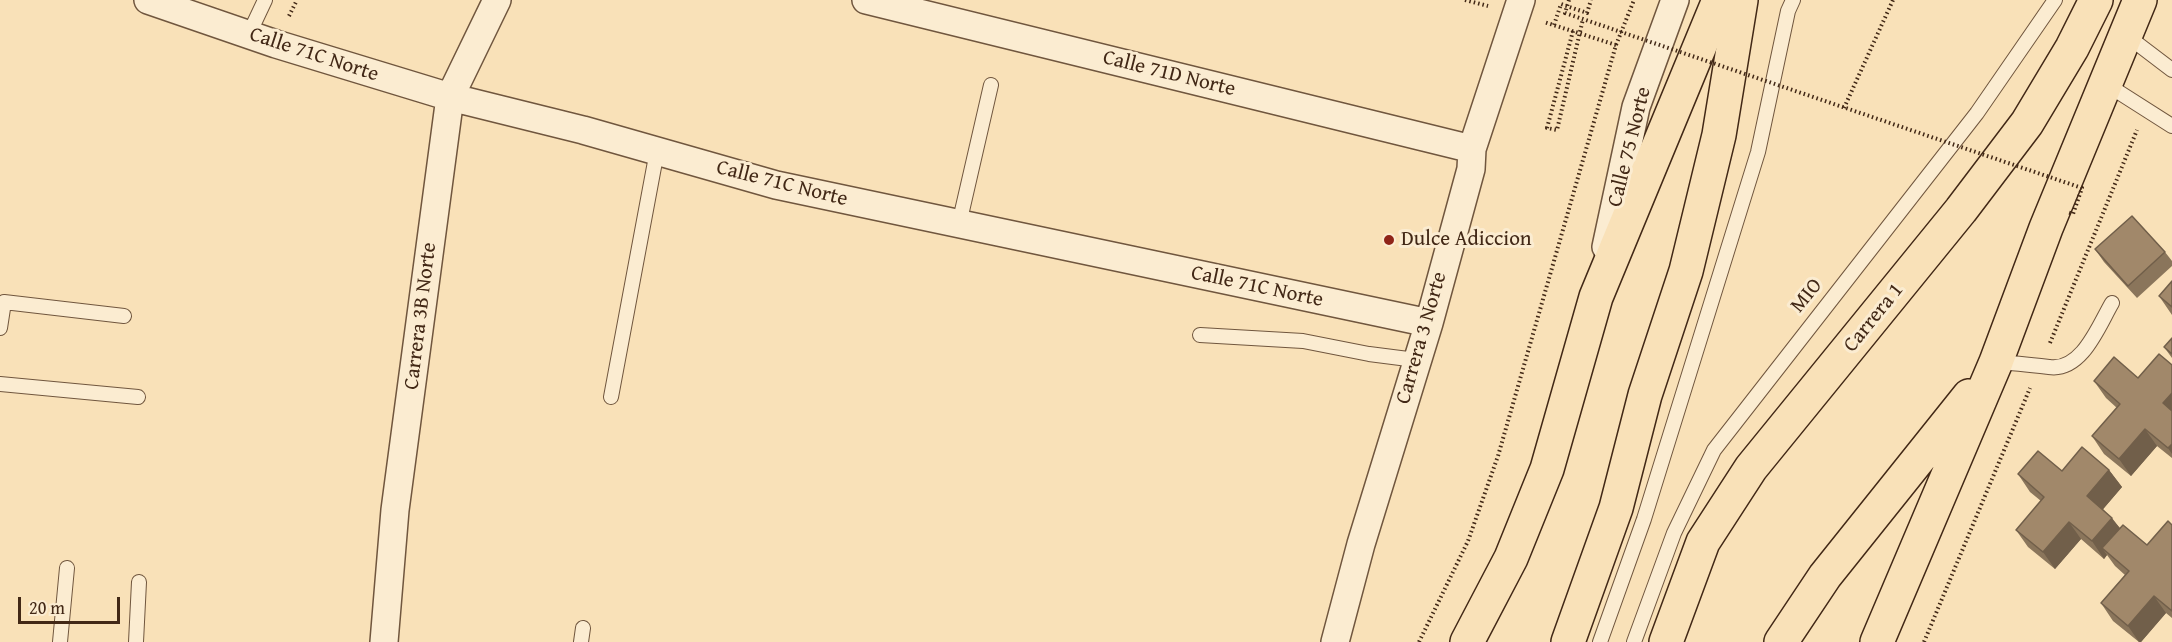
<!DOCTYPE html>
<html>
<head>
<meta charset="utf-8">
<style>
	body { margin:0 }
	#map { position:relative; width:2172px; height:642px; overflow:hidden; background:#f9e1b8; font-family:"Gentium Book Plus",serif }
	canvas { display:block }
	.scale { position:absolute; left:18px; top:597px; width:102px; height:27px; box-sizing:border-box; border:3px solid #422816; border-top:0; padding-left:8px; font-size:18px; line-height:21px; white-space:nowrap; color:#422816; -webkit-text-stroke:4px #fbecd1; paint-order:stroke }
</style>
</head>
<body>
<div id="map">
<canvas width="2172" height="642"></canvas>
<div class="scale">20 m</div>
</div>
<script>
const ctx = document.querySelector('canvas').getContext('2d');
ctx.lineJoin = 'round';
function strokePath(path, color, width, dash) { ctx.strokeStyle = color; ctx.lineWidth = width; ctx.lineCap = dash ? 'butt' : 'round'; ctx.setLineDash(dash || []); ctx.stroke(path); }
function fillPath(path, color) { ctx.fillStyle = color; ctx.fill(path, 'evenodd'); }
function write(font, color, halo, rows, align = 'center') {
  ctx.font = font + ' "Gentium Book Plus",serif'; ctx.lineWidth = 6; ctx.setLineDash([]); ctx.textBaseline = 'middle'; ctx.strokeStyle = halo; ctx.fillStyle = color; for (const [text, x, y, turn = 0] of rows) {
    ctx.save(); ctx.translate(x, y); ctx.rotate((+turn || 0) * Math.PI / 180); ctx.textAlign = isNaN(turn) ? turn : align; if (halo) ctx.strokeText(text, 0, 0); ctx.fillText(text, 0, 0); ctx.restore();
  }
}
const path = new Path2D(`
	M 1465,0 L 1488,6
	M 289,16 L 297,0
	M 1554,25 L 1561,4 L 1587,13 L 1591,0
	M 1616,45 L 1634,0
	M 1844,108 L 1893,0
	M 2050,343 L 2137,130
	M 1419,642 L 1468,541 L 1498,456 L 1616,45 L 1544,22
	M 1924,642 L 2030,388`);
const service = new Path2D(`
	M 249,34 L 265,0
	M 2126,35 L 2172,70
	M 2106,84 L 2172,126
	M 959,224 L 991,85
	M 0,328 L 4,302 L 124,316
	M 1200,335 L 1303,341 L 1369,354 L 1416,360
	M 1997,362 C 2015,363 2032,365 2049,367 C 2082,372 2099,325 2112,303
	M 0,384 L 138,397
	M 611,397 L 657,151
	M 60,642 L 67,568
	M 136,642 L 139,582
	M 581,642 L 583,628
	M 1600,642 L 1644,519 L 1758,152 L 1788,11 L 1793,0
	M 1634,642 L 1674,533 L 1714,450 L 1977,113 L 2055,0`);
const minor = new Path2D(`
	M 148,0 L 276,44 L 450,97 L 583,130 L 776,185 L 1429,323
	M 866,0 L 1472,149
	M 1606,247 L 1636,107 L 1675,0
	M 384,642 L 395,510 L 450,97 L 497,0
	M 1335,642 L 1361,544 L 1429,323 L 1471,169 L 1472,149 L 1521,0`);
const primary = new Path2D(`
	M 1568,642 L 1616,508 L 1645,395 L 1686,271 L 1719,135 L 1741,0
	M 1666,642 L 1703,542 L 1751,468 L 1961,210 L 2027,123 L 2072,48 L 2096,0`);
const trunk = new Path2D(`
	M 1467,642 L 1511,558 L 1547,469 L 1596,297 L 1719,0
	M 1781,642 L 1825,576 L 1969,396
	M 1877,642 L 1996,362 L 2046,228 L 2140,0`);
const pathBridge = new Path2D(`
	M 1569,0 L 1565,13 L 2082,188 L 2073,214 L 2067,212
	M 1573,31 L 1547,128 L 1557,130 L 1583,19`);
const wall = new Path2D(`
	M 2095,249 L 2165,252 L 2172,261 L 2172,266 L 2137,298 L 2104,262 Z
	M 2172,281 L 2172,315 L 2159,296 Z
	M 2172,338 L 2172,358 L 2164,347 Z
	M 2172,365 L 2172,458 L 2157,446 L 2131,476 L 2104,454 L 2092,436 L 2117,408 L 2106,398 L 2094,381 L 2138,378 Z
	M 2109,470 L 2122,487 L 2103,509 L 2120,528 L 2147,545 L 2172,525 L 2172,618 L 2166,613 L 2141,642 L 2139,642 L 2113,621 L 2101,603 L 2125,575 L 2115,566 L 2107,555 L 2104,559 L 2081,539 L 2055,569 L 2028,547 L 2016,530 L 2041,501 L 2030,492 L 2018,474 Z`);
const shadedWall = new Path2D(`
	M 2172,393 L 2172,416 L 2163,403 Z
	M 2145,429 L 2157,446 L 2131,476 L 2119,459 Z
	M 2172,444 L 2172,454 L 2168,448 Z
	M 2109,470 L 2122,487 L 2099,514 L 2087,496 Z
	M 2112,518 L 2125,535 L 2102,548 L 2107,555 L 2104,559 L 2092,541 Z
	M 2069,522 L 2081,539 L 2055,569 L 2043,552 Z
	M 2154,596 L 2166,613 L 2141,642 L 2139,642 L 2128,626 Z`);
const building = new Path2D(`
	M 2132,216 L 2165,252 L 2128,286 L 2095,249 Z
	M 2172,281 L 2172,307 L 2159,296 Z
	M 2172,338 L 2172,354 L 2164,347 Z
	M 2159,354 L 2172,365 L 2172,393 L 2163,403 L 2172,411 L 2172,444 L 2168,448 L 2145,429 L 2119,459 L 2092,436 L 2120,404 L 2094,381 L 2114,357 L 2138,378 Z
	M 2082,447 L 2109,470 L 2087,496 L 2112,518 L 2092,541 L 2069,522 L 2043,552 L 2016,530 L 2044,497 L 2018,474 L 2038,451 L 2062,471 Z
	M 2168,521 L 2172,525 L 2172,611 L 2154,596 L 2128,626 L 2101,603 L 2129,571 L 2102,548 L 2123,525 L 2147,545 Z`);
const markers = [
	[1389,240,6,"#8f2418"]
];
const streetNames = [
	["Calle 71C Norte",314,55,18],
	["Calle 71D Norte",1169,74,14],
	["Calle 75 Norte",1630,147,-76],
	["Calle 71C Norte",782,184,14],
	["Calle 71C Norte",1257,287,12],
	["MIO",1807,296,-51],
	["Carrera 3B Norte",421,316,-83],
	["Carrera 1",1874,318,-51],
	["Carrera 3 Norte",1422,338,-74]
];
const poiNames = [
	["Dulce Adiccion",1401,240]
];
strokePath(service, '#70563e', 16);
strokePath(minor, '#70563e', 30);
strokePath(primary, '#422816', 36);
strokePath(trunk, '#422816', 36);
strokePath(path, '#422816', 4, [1.5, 3]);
strokePath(service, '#fbecd1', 14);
strokePath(minor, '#fbecd1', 27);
strokePath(primary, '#f9e1b8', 33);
strokePath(trunk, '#f9e1b8', 33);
strokePath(pathBridge, '#422816', 4, [1.5, 3]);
fillPath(wall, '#8a755b');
fillPath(shadedWall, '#715f4a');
fillPath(building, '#a1886a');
strokePath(building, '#715f4a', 1.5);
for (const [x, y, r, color] of markers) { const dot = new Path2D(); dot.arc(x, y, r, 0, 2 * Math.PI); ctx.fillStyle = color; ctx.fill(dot); strokePath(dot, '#fbecd1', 2); }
write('21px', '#422816', '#fbecd1', streetNames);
write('21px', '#422816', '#fbecd1', poiNames, 'left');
</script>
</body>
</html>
